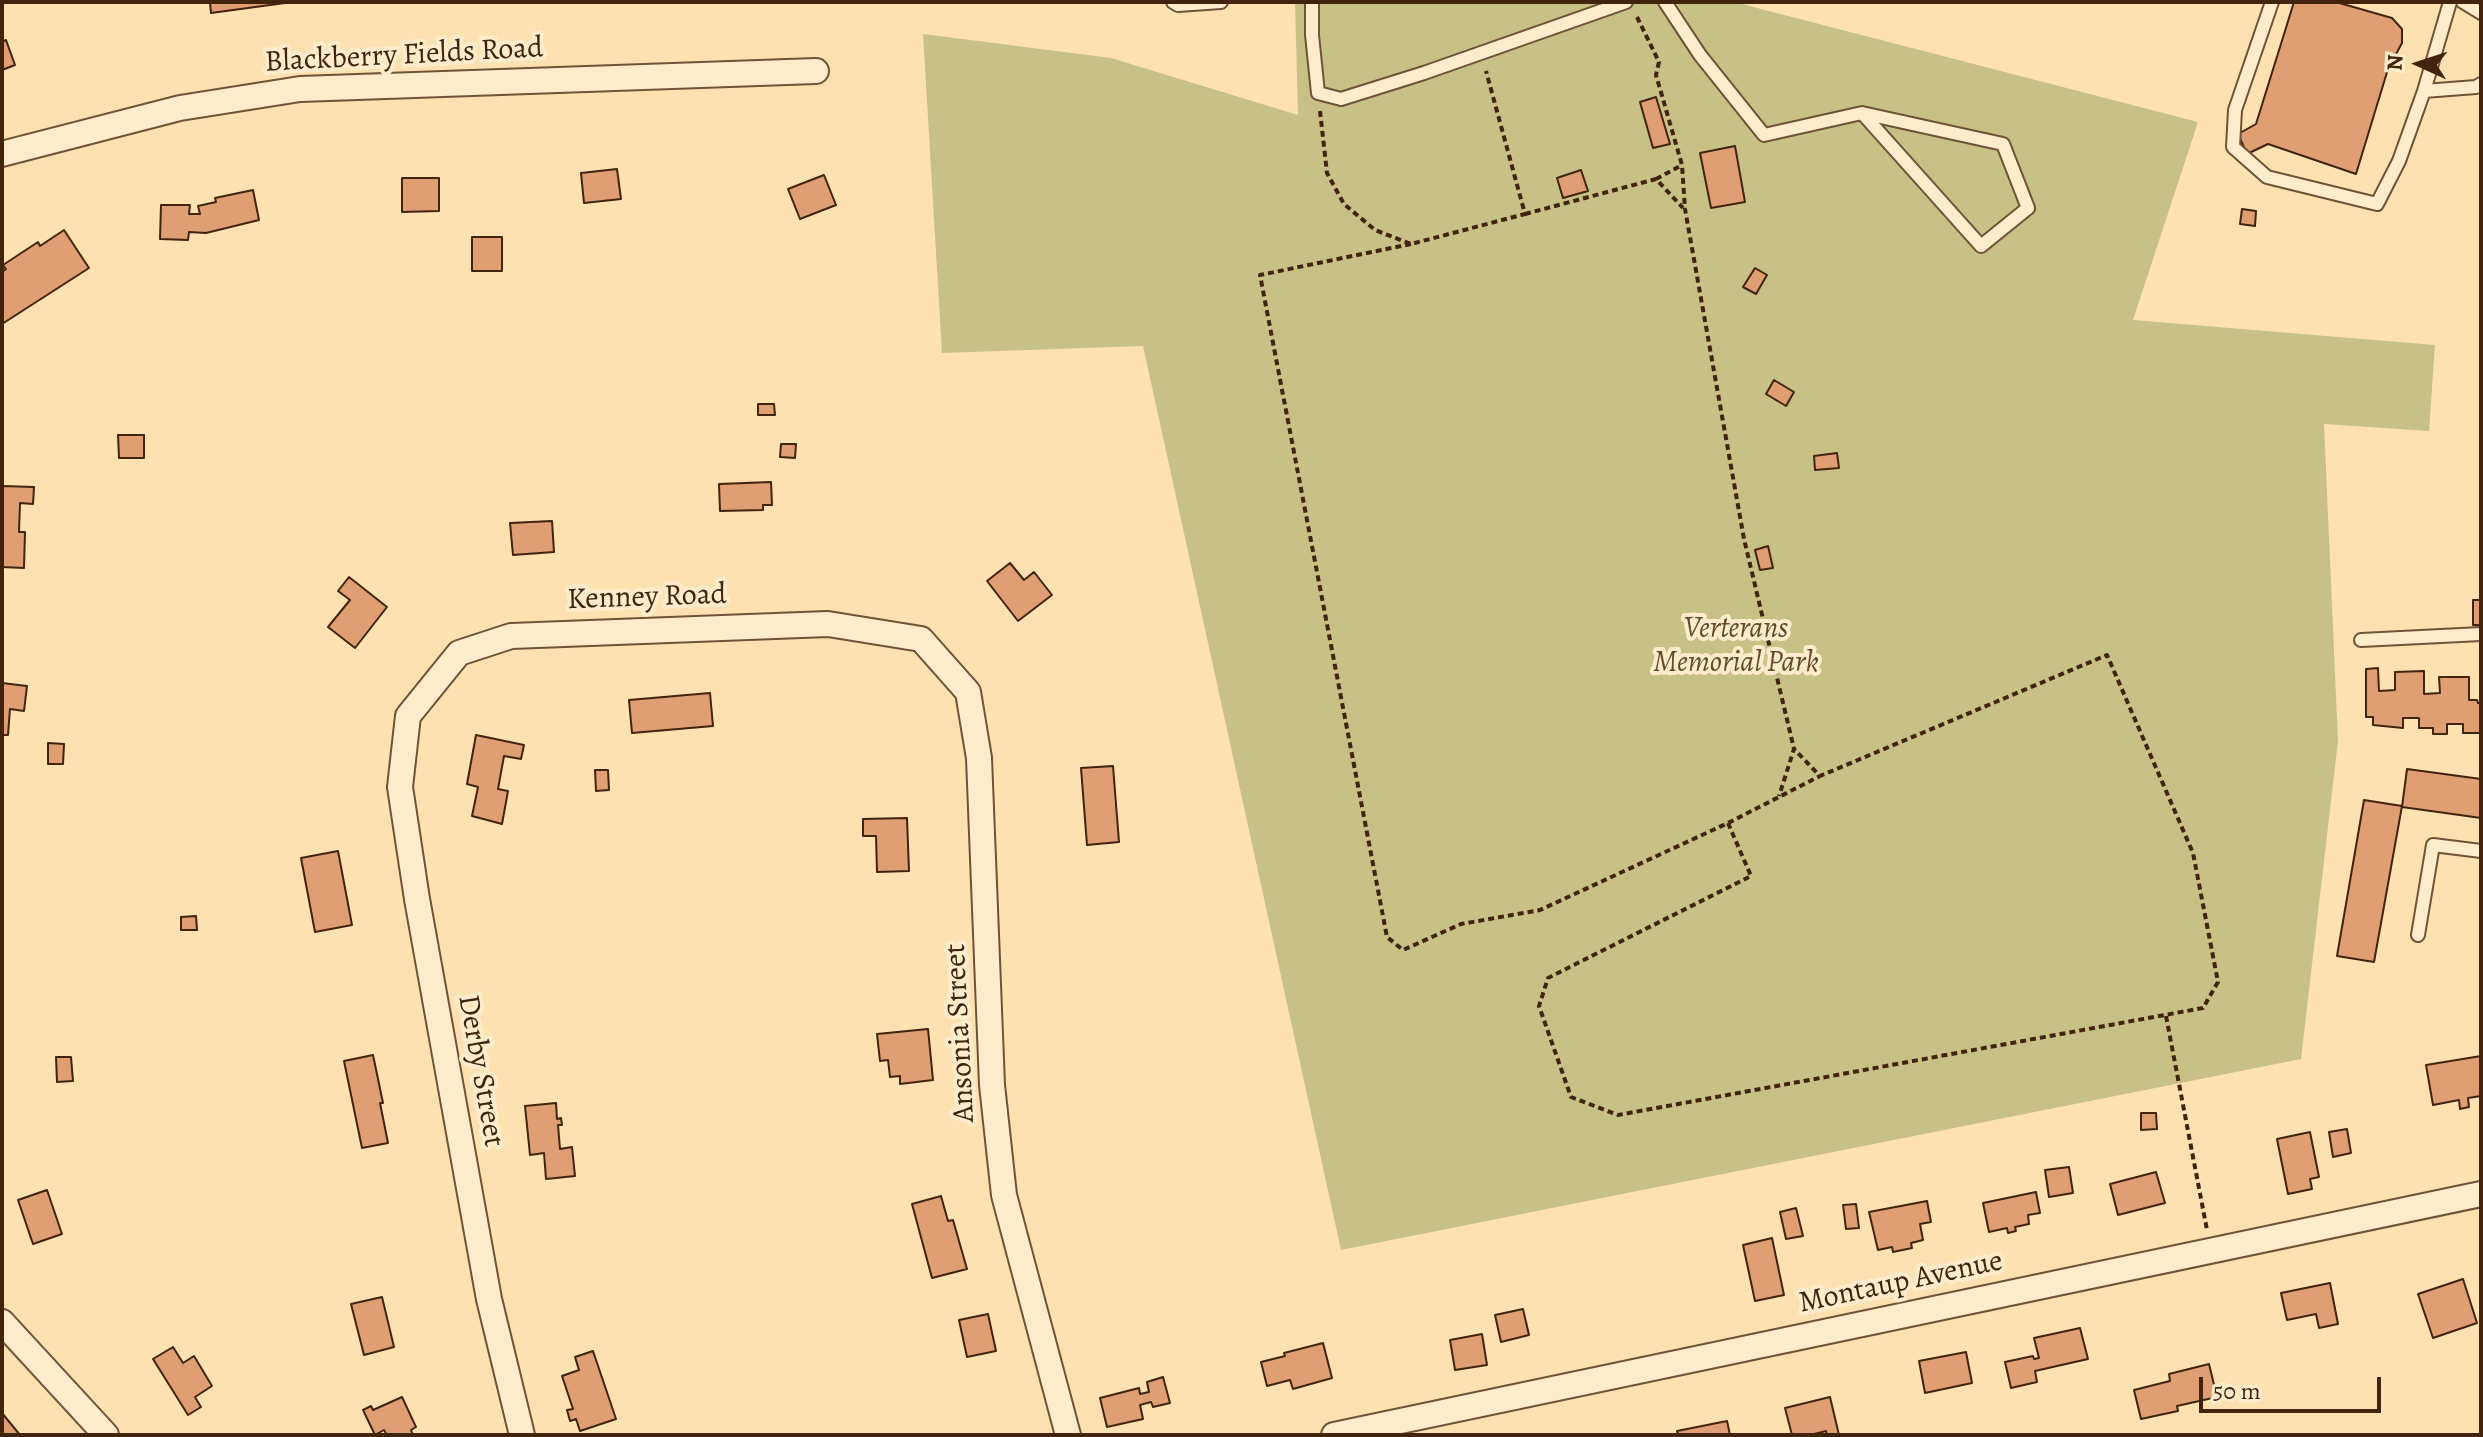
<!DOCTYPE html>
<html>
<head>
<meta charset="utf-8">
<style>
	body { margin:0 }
	#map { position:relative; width:2483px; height:1437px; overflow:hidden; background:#fee1b1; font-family:Alegreya,serif }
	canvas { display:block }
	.frame { position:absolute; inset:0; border:4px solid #41230e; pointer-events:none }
	.north { position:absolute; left:2379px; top:24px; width:80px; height:80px; -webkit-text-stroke:6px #feeccc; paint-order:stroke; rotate:273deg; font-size:22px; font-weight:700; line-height:32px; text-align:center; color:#41230e }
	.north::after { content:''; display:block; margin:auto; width:28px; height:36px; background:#41230e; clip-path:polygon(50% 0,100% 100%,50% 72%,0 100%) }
	.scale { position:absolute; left:2199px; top:1377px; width:182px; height:36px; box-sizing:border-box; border:4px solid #41230e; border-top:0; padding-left:10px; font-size:24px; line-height:28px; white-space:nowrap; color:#41230e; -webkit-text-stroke:6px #feeccc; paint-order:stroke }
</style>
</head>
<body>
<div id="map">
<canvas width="2483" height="1437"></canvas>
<div class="frame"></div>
<div class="north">N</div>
<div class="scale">50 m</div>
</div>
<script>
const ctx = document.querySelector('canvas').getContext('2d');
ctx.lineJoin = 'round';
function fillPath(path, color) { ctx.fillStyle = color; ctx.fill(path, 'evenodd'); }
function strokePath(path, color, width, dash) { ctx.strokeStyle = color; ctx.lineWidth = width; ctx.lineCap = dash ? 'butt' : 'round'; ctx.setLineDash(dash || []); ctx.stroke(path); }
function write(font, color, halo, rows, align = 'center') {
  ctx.font = font + ' Alegreya,serif'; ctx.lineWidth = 8; ctx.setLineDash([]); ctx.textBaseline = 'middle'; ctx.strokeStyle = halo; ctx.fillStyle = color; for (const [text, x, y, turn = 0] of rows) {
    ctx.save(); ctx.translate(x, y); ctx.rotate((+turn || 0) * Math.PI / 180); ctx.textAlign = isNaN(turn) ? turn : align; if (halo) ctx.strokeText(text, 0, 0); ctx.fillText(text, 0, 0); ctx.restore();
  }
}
const green = new Path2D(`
	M 1295,2 L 1734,2 L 2198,122 L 2133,320 L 2435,345 L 2429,431 L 2324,424 L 2338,741 L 2301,1059 L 1341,1250 L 1143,346 L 942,353 L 923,34 L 1111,58 L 1298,115 Z`);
const building = new Path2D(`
	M 210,2 L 285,2 L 285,3 L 211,13 Z
	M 2294,2 L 2336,2 L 2392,18 L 2402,29 L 2402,43 L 2388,69 L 2356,174 L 2268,144 L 2247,154 L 2238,134 L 2256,124 Z
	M 6,40 L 15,65 L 2,70 L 2,42 Z
	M 1656,97 L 1670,144 L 1653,148 L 1640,102 Z
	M 1735,146 L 1745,202 L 1711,208 L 1700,153 Z
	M 617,169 L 621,199 L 584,203 L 581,173 Z
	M 1581,170 L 1588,191 L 1563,198 L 1557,178 Z
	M 824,175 L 836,205 L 800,219 L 788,189 Z
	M 402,178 L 439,178 L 439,211 L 402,212 Z
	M 253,190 L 259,220 L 206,233 L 189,232 L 188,240 L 160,239 L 161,205 L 190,205 L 189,214 L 200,214 L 198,206 L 216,202 L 215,198 Z
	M 2242,209 L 2256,211 L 2255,226 L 2240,224 Z
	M 64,230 L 89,268 L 2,324 L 2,272 L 6,269 L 3,265 L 38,242 L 40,246 Z
	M 472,237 L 502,237 L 502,271 L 472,271 Z
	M 1755,268 L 1767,275 L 1756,294 L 1743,287 Z
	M 1774,380 L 1794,392 L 1786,406 L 1766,394 Z
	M 758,404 L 774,404 L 775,415 L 758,415 Z
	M 118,435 L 144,435 L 144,458 L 119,458 Z
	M 781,444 L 796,444 L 795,458 L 780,457 Z
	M 1837,453 L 1839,468 L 1815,470 L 1814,456 Z
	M 771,482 L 772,505 L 763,505 L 763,510 L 720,511 L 719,484 Z
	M 2,486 L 34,487 L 33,504 L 20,503 L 19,532 L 25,532 L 24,568 L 2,567 Z
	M 552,521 L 554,552 L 513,555 L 510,523 Z
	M 1768,546 L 1773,568 L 1760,570 L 1755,550 Z
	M 1010,563 L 1024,580 L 1034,572 L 1052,595 L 1018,621 L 987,581 Z
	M 349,577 L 387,607 L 355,648 L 328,627 L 350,600 L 338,591 Z
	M 2473,600 L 2481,600 L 2481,625 L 2473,625 Z
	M 2378,668 L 2379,691 L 2395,690 L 2395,672 L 2424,671 L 2424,694 L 2440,693 L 2439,677 L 2469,677 L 2469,700 L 2477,700 L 2478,703 L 2481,703 L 2481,733 L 2463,733 L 2463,724 L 2447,724 L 2447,734 L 2433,734 L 2433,728 L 2419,728 L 2419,718 L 2403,718 L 2403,728 L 2373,725 L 2373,717 L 2366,717 L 2366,669 Z
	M 2,683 L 27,686 L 24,711 L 10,709 L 8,735 L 2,735 Z
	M 710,693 L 713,726 L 632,733 L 629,700 Z
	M 476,735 L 524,745 L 521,759 L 504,756 L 498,789 L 508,791 L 502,824 L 472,816 L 478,787 L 467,784 Z
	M 48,743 L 64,744 L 63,764 L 48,764 Z
	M 1113,766 L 1119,842 L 1087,845 L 1081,768 Z
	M 2407,769 L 2481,779 L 2481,818 L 2402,807 Z
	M 595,770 L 608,770 L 609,790 L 596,791 Z
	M 2364,800 L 2402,806 L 2374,962 L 2337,956 Z
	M 907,818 L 909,871 L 877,872 L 876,836 L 863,836 L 863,819 Z
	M 338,851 L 352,925 L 315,932 L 301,858 Z
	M 196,916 L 197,930 L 181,930 L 181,917 Z
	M 928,1029 L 933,1080 L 900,1084 L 900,1076 L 890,1077 L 888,1060 L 880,1061 L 877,1034 Z
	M 373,1055 L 383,1103 L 380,1103 L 388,1143 L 362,1148 L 344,1061 Z
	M 2481,1056 L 2481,1096 L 2468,1098 L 2469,1107 L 2460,1109 L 2459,1100 L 2433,1105 L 2426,1065 Z
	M 56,1057 L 71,1057 L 73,1081 L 57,1082 Z
	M 556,1103 L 557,1119 L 561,1118 L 562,1125 L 558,1125 L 560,1149 L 572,1147 L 575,1176 L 546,1179 L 544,1153 L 530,1155 L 525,1106 Z
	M 2141,1113 L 2156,1113 L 2157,1129 L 2141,1130 Z
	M 2347,1129 L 2351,1153 L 2333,1157 L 2329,1132 Z
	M 2310,1132 L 2319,1177 L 2310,1179 L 2312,1189 L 2288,1194 L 2277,1139 Z
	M 2069,1167 L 2073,1193 L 2049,1197 L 2045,1170 Z
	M 2156,1172 L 2165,1203 L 2118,1215 L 2110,1184 Z
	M 47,1190 L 62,1234 L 33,1244 L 18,1200 Z
	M 2036,1192 L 2040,1213 L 2028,1215 L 2029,1224 L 2015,1227 L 2016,1231 L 2008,1233 L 2007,1228 L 1989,1232 L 1983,1203 Z
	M 941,1196 L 948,1221 L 953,1220 L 967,1269 L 932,1278 L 912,1204 Z
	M 1927,1201 L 1931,1222 L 1920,1224 L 1923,1240 L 1911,1243 L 1912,1248 L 1893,1252 L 1892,1247 L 1878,1250 L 1869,1212 Z
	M 1856,1204 L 1859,1228 L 1846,1229 L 1843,1205 Z
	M 1796,1208 L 1803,1236 L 1786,1239 L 1780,1212 Z
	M 1772,1238 L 1784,1295 L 1755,1301 L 1743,1245 Z
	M 2463,1279 L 2477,1323 L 2433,1338 L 2418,1294 Z
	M 2330,1283 L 2338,1324 L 2319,1328 L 2316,1314 L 2287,1320 L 2281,1293 Z
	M 382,1297 L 394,1347 L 364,1355 L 351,1304 Z
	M 1523,1309 L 1529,1335 L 1501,1342 L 1495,1315 Z
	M 988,1314 L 996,1351 L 967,1357 L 959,1320 Z
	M 2080,1328 L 2088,1359 L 2035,1371 L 2037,1382 L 2011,1388 L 2005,1362 L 2033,1356 L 2034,1359 L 2039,1358 L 2034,1338 Z
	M 1482,1334 L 1487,1365 L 1455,1370 L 1450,1340 Z
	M 1323,1343 L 1332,1378 L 1293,1389 L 1290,1380 L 1267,1386 L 1261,1362 L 1285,1356 L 1284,1353 Z
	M 173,1347 L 183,1363 L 194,1356 L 212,1386 L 195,1397 L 201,1407 L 188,1415 L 153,1359 Z
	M 593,1351 L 616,1419 L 580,1431 L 576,1419 L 570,1421 L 567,1410 L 573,1409 L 562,1376 L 579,1370 L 575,1357 Z
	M 1966,1352 L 1972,1383 L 1925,1393 L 1919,1361 Z
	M 2209,1364 L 2217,1397 L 2177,1406 L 2178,1411 L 2141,1419 L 2134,1390 L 2170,1381 L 2169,1374 Z
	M 1163,1377 L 1170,1403 L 1153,1407 L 1151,1402 L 1140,1405 L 1143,1419 L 1107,1427 L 1100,1398 L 1139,1388 L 1140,1394 L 1149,1392 L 1147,1382 Z
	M 402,1397 L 416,1427 L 411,1430 L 413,1435 L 387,1435 L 384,1430 L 375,1435 L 363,1410 L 371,1406 L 373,1410 Z
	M 1830,1397 L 1839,1435 L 1827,1435 L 1826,1431 L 1810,1435 L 1792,1435 L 1785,1408 Z
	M 2,1413 L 20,1435 L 2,1435 Z
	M 1727,1421 L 1730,1435 L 1678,1435 L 1677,1431 Z`);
const path = new Path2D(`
	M 1637,17 L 1659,62 L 1656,75 L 1682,165 L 1685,209 L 1744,539 L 1794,749
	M 1320,111 L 1327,173 L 1344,204 L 1375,230 L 1411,244 L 1525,214 L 1486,71
	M 1656,179 L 1682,165
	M 1525,214 L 1656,179 L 1683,208
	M 1411,244 L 1260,275 L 1387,937 L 1403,950 L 1461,924 L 1540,910 L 1728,823 L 1820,776
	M 1728,823 L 1751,876 L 1548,978 L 1539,1006 L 1571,1097 L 1618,1115 L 2203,1008 L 2218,982 L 2193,853 L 2107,655 L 1820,776 L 1794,749 L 1779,796
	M 2166,1016 L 2207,1230`);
const service = new Path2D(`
	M 1173,2 L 1178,5 L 1221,2
	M 1312,2 L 1312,35 L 1318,93 L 1341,99 L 1424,73 L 1626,2
	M 1665,2 L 1700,55 L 1764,135 L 1862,113 L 2003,144 L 2028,208 L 1981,246 L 1862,113
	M 2272,2 L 2235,110 L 2233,147 L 2267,177 L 2377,204 L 2399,161 L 2424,91 L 2476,87 L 2481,84
	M 2463,2 L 2481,13
	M 2424,91 L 2450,2
	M 2361,640 L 2481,634
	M 2418,935 L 2433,845 L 2481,851`);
const minor = new Path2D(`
	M 2,154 L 180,108 L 300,89 L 816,71
	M 2,1322 L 106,1435
	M 522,1435 L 489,1299 L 417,899 L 400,787 L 408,716 L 459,653 L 511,636 L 828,624 L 921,639 L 968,692 L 979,758 L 992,1085 L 1004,1195 L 1068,1435
	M 1334,1435 L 2481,1194`);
const streetNames = [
	["Blackberry Fields Road",404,56,-3],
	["Kenney Road",647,598,-2],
	["Ansonia Street",961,1033,-93],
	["Derby Street",480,1071,80],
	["Montaup Avenue",1901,1283,-12]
];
const parkNames = [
	["Verterans",1736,630],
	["Memorial Park",1736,664]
];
fillPath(green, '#c8c186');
fillPath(building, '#df9f72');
strokePath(building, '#41230e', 2);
strokePath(service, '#705237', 16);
strokePath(minor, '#705237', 28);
strokePath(path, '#41230e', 4, [6, 4]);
strokePath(service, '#feeccc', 12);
strokePath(minor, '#feeccc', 24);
write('30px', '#41230e', '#feeccc', streetNames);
write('italic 30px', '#634a2c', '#feeccc', parkNames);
</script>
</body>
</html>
